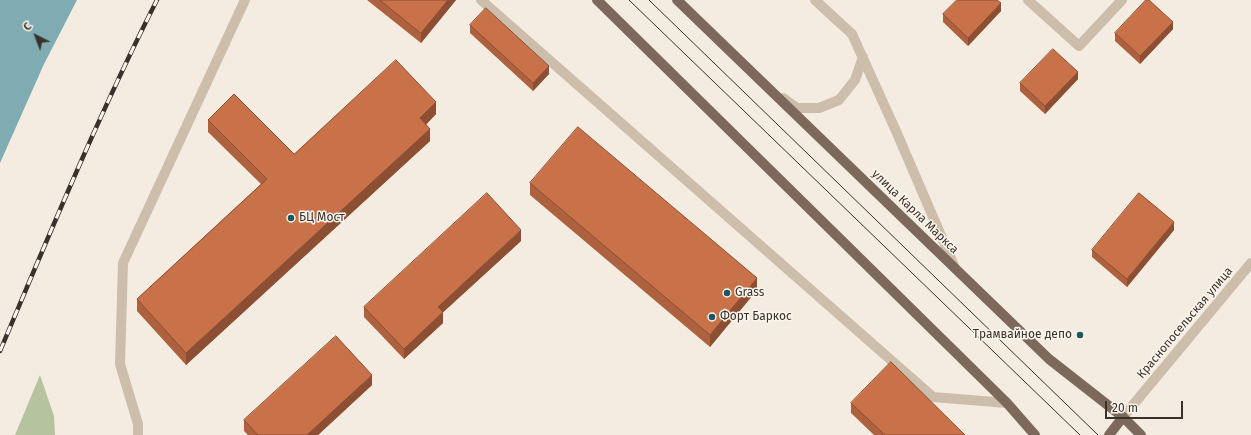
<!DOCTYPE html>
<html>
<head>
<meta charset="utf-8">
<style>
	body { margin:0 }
	#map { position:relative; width:1251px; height:435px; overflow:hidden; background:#f4ece0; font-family:"Fira Sans",sans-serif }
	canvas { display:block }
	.north { position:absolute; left:16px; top:16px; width:40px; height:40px; -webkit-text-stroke:3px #fbf6ed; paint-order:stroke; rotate:318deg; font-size:11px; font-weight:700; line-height:16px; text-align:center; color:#3b312b }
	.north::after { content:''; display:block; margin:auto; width:14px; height:18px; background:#3b312b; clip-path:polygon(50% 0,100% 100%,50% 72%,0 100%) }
	.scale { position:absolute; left:1105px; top:401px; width:78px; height:18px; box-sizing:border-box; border:2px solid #3b312b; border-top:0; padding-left:5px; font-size:12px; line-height:14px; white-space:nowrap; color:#3b312b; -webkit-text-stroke:3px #fbf6ed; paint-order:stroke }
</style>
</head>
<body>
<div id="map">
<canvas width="1251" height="435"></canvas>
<div class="north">С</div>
<div class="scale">20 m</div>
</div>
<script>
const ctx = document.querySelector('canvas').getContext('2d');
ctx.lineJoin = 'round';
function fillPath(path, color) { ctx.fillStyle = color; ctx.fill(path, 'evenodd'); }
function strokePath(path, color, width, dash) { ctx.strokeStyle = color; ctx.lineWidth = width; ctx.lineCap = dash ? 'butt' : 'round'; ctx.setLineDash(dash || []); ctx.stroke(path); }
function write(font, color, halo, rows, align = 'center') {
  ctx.font = font + ' "Fira Sans",sans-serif'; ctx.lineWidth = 3; ctx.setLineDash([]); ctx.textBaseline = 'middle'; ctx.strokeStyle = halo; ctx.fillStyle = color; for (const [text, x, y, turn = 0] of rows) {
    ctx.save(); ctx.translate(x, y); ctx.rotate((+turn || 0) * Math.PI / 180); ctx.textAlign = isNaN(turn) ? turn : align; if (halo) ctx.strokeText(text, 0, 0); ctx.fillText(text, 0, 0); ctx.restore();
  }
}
const green = new Path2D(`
	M 40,375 L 54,416 L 55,435 L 15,435 Z`);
const water = new Path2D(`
	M 0,0 L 77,0 L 44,64 L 0,163 Z`);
const minor = new Path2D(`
	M 481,0 L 933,397 L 1007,403
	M 815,0 L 852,34 L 896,131 L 955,268
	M 1028,0 L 1079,46 L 1122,0
	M 783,98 L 797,108 L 819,108 L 839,100 L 855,80 L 863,57
	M 1123,417 L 1251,263
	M 138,435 L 138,424 L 120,364 L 123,263 L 245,0`);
const major = new Path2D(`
	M 597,0 L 1007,403 L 1035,435
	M 677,0 L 1049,359 L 1123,417 L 1141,435
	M 1109,435 L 1123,417`);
const tram = new Path2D(`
	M 629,0 L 1080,435
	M 649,0 L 1098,435`);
const rail = new Path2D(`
	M 0,351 C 50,233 99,114 157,0`);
const wall = new Path2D(`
	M 367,0 L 456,0 L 421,43 Z
	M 1001,11 L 968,46 L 943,22 L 943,14 Z
	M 470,25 L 549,74 L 533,91 L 470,33 Z
	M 1173,29 L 1140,64 L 1115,41 L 1115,33 Z
	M 1078,79 L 1045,114 L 1020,91 L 1020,83 Z
	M 436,114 L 426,125 L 430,141 L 186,365 L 137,311 L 137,299 L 261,184 L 208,132 L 208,120 L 294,154 Z
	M 530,183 L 757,290 L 710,347 L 530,195 Z
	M 1174,230 L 1127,287 L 1092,257 L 1092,250 Z
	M 521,241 L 443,312 L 443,323 L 404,359 L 364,317 L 364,307 Z
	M 372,385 L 318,435 L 248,435 L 244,431 L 244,420 Z
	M 851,403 L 965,435 L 874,435 L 851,413 Z`);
const shadedWall = new Path2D(`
	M 448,0 L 456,0 L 421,43 L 421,33 Z
	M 1001,3 L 1001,11 L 968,46 L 968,38 Z
	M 1173,22 L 1173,29 L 1140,64 L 1140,56 Z
	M 549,66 L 549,74 L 533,91 L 533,83 Z
	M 1078,72 L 1078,79 L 1045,114 L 1045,106 Z
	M 436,102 L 436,114 L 420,130 L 420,118 Z
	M 430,129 L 430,141 L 186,365 L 186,353 Z
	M 1174,222 L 1174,230 L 1127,287 L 1127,279 Z
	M 521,230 L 521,241 L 438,317 L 438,307 Z
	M 757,278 L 757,290 L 710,347 L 710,335 Z
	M 443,312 L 443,323 L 404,359 L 404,349 Z
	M 372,375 L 372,385 L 318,435 L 307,435 Z`);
const building = new Path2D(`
	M 380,0 L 448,0 L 421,33 Z
	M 957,0 L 997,0 L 1001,3 L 968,38 L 943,14 Z
	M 1146,0 L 1149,0 L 1173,22 L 1140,56 L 1115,33 Z
	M 486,8 L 549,66 L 533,83 L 470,25 Z
	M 1053,49 L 1078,72 L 1045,106 L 1020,83 Z
	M 396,60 L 436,102 L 420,118 L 430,129 L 186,353 L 137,299 L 267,179 L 208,120 L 234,94 L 294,154 Z
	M 578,127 L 757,278 L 710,335 L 530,183 Z
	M 487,193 L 521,230 L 438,307 L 443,312 L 404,349 L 364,307 Z
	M 1139,193 L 1174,222 L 1127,279 L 1092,250 Z
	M 336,336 L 372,375 L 307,435 L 258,435 L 244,420 Z
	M 891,362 L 965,435 L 885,435 L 851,403 Z`);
const markers = [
	[291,218,4,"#1e555e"],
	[727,293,4,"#1e555e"],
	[712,317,4,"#1e555e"],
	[1080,335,4,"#1e555e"]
];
const streetNames = [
	["улица Карла Маркса",915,212,44],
	["Краснопосельская улица",1185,323,-50]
];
const poiNames = [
	["БЦ Мост",299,218],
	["Grass",735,293],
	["Форт Баркос",720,317],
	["Трамвайное депо",1072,335,"right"]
];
fillPath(green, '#b5c49f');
fillPath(water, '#7eacb2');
strokePath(minor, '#cdbdab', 10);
strokePath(major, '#7d695b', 10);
strokePath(tram, '#3b312b', 1);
strokePath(rail, '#3b312b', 4.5);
strokePath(rail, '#fbf6ed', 3, [9]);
fillPath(wall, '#ad613f');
fillPath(shadedWall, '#8d4f33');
fillPath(building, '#c97149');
strokePath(building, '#8d4f33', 1);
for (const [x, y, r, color] of markers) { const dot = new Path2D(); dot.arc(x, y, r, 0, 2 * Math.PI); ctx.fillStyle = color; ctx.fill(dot); strokePath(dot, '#fbf6ed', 1.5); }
write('12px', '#3b312b', '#fbf6ed', streetNames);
write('12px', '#3b312b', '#fbf6ed', poiNames, 'left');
</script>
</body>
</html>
